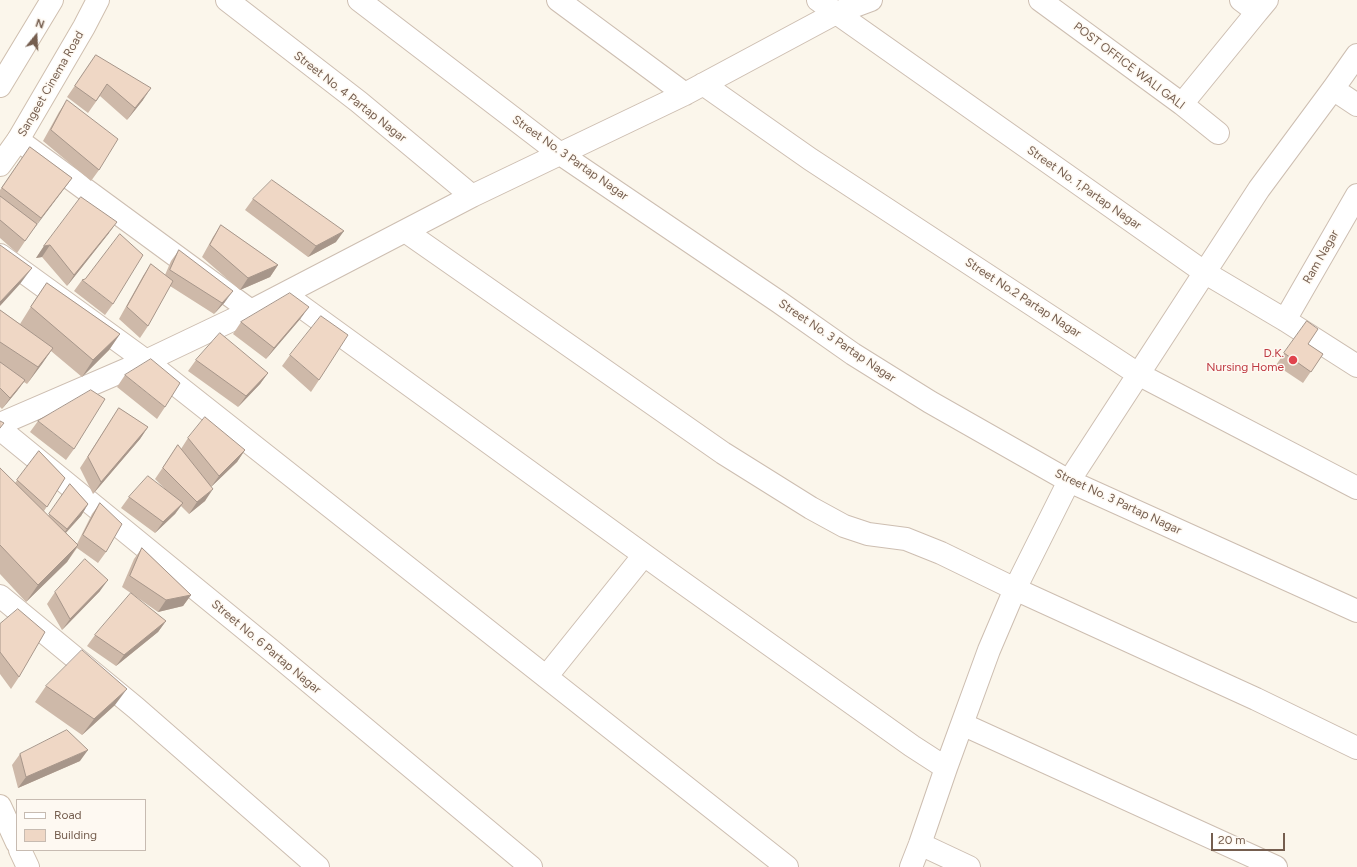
<!DOCTYPE html>
<html>
<head>
<meta charset="utf-8">
<style>
	body { margin:0 }
	#map { position:relative; width:1357px; height:867px; overflow:hidden; background:#fbf6eb; font-family:Figtree,sans-serif }
	canvas { display:block }
	.legend { position:absolute; left:16px; top:799px; width:130px; height:52px; box-sizing:border-box; background:#fef9f2; border:1px solid #c7bbb1; margin:0; padding:5px 7px; list-style:none; font-size:12px; color:#755e4f }
	.legend li { display:flex; align-items:center; gap:8px; height:20px }
	.legend b { width:20px; border:1px solid #c7bbb1 }
	.north { position:absolute; left:16px; top:16px; width:40px; height:40px; -webkit-text-stroke:3px #fef9f2; paint-order:stroke; rotate:18deg; font-size:11px; font-weight:700; line-height:16px; text-align:center; color:#755e4f }
	.north::after { content:''; display:block; margin:auto; width:14px; height:18px; background:#755e4f; clip-path:polygon(50% 0,100% 100%,50% 72%,0 100%) }
	.scale { position:absolute; left:1211px; top:833px; width:74px; height:18px; box-sizing:border-box; border:2px solid #755e4f; border-top:0; padding-left:5px; font-size:12px; line-height:14px; white-space:nowrap; color:#755e4f; -webkit-text-stroke:3px #fef9f2; paint-order:stroke }
</style>
</head>
<body>
<div id="map">
<canvas width="1357" height="867"></canvas>
<ul class="legend">
<li><b style="height:5px;background:#fff"></b>Road</li>
<li><b style="height:11px;background:#efd7c5"></b>Building</li>
</ul>
<div class="north">N</div>
<div class="scale">20 m</div>
</div>
<script>
const ctx = document.querySelector('canvas').getContext('2d');
ctx.lineJoin = 'round';
function strokePath(path, color, width, dash) { ctx.strokeStyle = color; ctx.lineWidth = width; ctx.lineCap = dash ? 'butt' : 'round'; ctx.setLineDash(dash || []); ctx.stroke(path); }
function fillPath(path, color) { ctx.fillStyle = color; ctx.fill(path, 'evenodd'); }
function write(font, color, halo, rows, align = 'center') {
  ctx.font = font + ' Figtree,sans-serif'; ctx.lineWidth = 3; ctx.setLineDash([]); ctx.textBaseline = 'middle'; ctx.strokeStyle = halo; ctx.fillStyle = color; for (const [text, x, y, turn = 0] of rows) {
    ctx.save(); ctx.translate(x, y); ctx.rotate((+turn || 0) * Math.PI / 180); ctx.textAlign = isNaN(turn) ? turn : align; if (halo) ctx.strokeText(text, 0, 0); ctx.fillText(text, 0, 0); ctx.restore();
  }
}
const street = new Path2D(`
	M 227,0 L 359,102 L 472,196
	M 359,0 L 559,153 L 779,302 L 853,354 L 930,402 L 1069,481 L 1357,611
	M 558,0 L 685,94
	M 818,0 L 1204,272 L 1285,320 L 1357,366
	M 1040,0 L 1182,104 L 1218,133
	M 1241,0 L 1257,12 L 1267,0
	M 703,84 L 810,159 L 1138,374 L 1357,488
	M 1333,89 L 1357,105
	M 1182,104 L 1257,12
	M 18,140 L 251,311
	M 405,231 L 723,453 L 811,508 L 844,526 L 868,534 L 906,539 L 941,553 L 1015,589 L 1256,699 L 1357,748
	M 0,255 L 146,361 L 787,867
	M 284,294 L 669,573 L 912,746 L 946,768
	M 1285,320 L 1357,195
	M 0,424 L 146,361 L 251,311 L 472,196 L 685,94 L 836,13 L 871,0
	M 0,429 L 272,651 L 531,867
	M 0,596 L 136,708 L 318,867
	M 546,677 L 644,555
	M 962,724 L 1276,867
	M 920,844 L 969,867
	M 911,867 L 920,844 L 946,768 L 989,650 L 1015,589 L 1069,481 L 1259,189 L 1333,89 L 1357,55`);
const secondary = new Path2D(`
	M 0,86 L 52,0
	M 0,165 L 18,140 L 84,27 L 98,0
	M 0,806 L 17,843
	M 20,850 L 28,867`);
const wall = new Path2D(`
	M 96,55 L 143,100 L 127,120 L 100,96 L 88,113 L 67,97 Z
	M 67,100 L 99,170 L 91,181 L 43,141 L 59,112 Z
	M 30,147 L 72,178 L 36,225 L 17,253 L 0,238 L 0,190 Z
	M 253,199 L 336,242 L 308,257 L 245,210 Z
	M 221,225 L 278,265 L 270,277 L 240,290 L 202,257 L 213,237 Z
	M 109,233 L 67,286 L 42,257 L 36,258 L 44,246 Z
	M 179,250 L 225,302 L 214,314 L 170,286 L 148,326 L 140,338 L 119,319 L 143,276 L 151,264 L 165,275 L 171,261 Z
	M 82,280 L 113,304 L 105,315 L 74,291 Z
	M 47,283 L 120,334 L 109,350 L 82,377 L 51,351 L 27,384 L 24,382 L 17,391 L 2,409 L 0,407 L 0,310 L 20,324 L 35,300 Z
	M 301,318 L 266,359 L 233,334 L 241,322 Z
	M 1307,321 L 1308,344 L 1323,354 L 1303,383 L 1276,365 Z
	M 290,355 L 319,380 L 311,392 L 282,366 Z
	M 196,360 L 268,373 L 260,384 L 238,407 L 188,371 Z
	M 125,375 L 165,407 L 157,419 L 117,387 Z
	M 119,408 L 148,427 L 140,439 L 93,494 L 80,468 Z
	M 38,421 L 74,449 L 66,460 L 30,432 Z
	M 188,438 L 245,450 L 237,462 L 211,487 L 205,501 L 189,514 L 181,506 L 175,514 L 155,533 L 121,508 L 129,497 L 164,488 L 155,479 L 178,445 L 181,449 Z
	M 39,451 L 65,478 L 44,511 L 48,516 L 70,484 L 88,504 L 81,516 L 66,533 L 77,544 L 92,514 L 100,503 L 106,552 L 98,563 L 77,548 L 67,562 L 26,602 L 0,574 L 0,468 L 15,483 Z
	M 142,548 L 191,595 L 183,606 L 158,612 L 122,587 L 134,559 Z
	M 100,591 L 62,630 L 47,604 L 55,592 Z
	M 166,621 L 158,632 L 116,666 L 87,646 L 95,635 Z
	M 0,624 L 19,677 L 11,689 L 0,674 Z
	M 46,686 L 115,705 L 82,735 L 35,702 Z
	M 20,754 L 80,761 L 18,788 L 12,765 Z`);
const shadedWall = new Path2D(`
	M 151,88 L 143,100 L 127,120 L 135,108 Z
	M 72,178 L 64,189 L 33,230 L 41,218 Z
	M 117,222 L 109,233 L 67,286 L 74,275 Z
	M 344,231 L 336,242 L 308,257 L 316,246 Z
	M 50,245 L 42,257 L 36,258 L 44,246 Z
	M 278,265 L 270,277 L 240,290 L 248,278 Z
	M 32,268 L 20,284 L 0,306 L 0,302 Z
	M 233,291 L 225,302 L 214,314 L 222,303 Z
	M 309,307 L 301,318 L 266,359 L 274,348 Z
	M 120,334 L 109,350 L 82,377 L 93,360 Z
	M 53,348 L 42,364 L 27,384 L 38,367 Z
	M 268,373 L 260,384 L 238,407 L 246,396 Z
	M 25,380 L 17,391 L 2,409 L 10,398 Z
	M 148,427 L 140,439 L 93,494 L 101,482 Z
	M 245,450 L 237,462 L 211,487 L 219,476 Z
	M 213,489 L 205,501 L 189,514 L 197,502 Z
	M 183,503 L 175,514 L 155,533 L 163,522 Z
	M 88,504 L 81,516 L 59,540 L 67,529 Z
	M 78,545 L 67,562 L 26,602 L 38,585 Z
	M 108,580 L 100,591 L 62,630 L 70,619 Z
	M 191,595 L 183,606 L 158,612 L 166,600 Z
	M 166,621 L 158,632 L 116,666 L 124,655 Z
	M 127,689 L 115,705 L 82,735 L 94,719 Z
	M 88,750 L 80,761 L 18,788 L 26,777 Z`);
const building = new Path2D(`
	M 96,55 L 151,88 L 135,108 L 107,84 L 96,101 L 75,86 Z
	M 67,100 L 118,139 L 99,170 L 51,130 Z
	M 30,147 L 72,178 L 41,218 L 2,188 Z
	M 272,180 L 344,231 L 316,246 L 253,199 Z
	M 0,196 L 37,224 L 25,241 L 0,220 Z
	M 81,197 L 117,222 L 74,275 L 50,245 L 44,246 Z
	M 221,225 L 278,265 L 248,278 L 210,245 Z
	M 120,234 L 143,255 L 113,304 L 82,280 L 85,279 Z
	M 0,245 L 32,268 L 0,302 Z
	M 179,250 L 233,291 L 222,303 L 170,270 Z
	M 151,264 L 173,281 L 148,326 L 127,307 Z
	M 47,283 L 120,334 L 93,360 L 31,307 Z
	M 290,293 L 309,307 L 274,348 L 241,322 Z
	M 0,310 L 53,348 L 38,367 L 0,342 Z
	M 321,316 L 348,335 L 319,380 L 290,355 Z
	M 1307,321 L 1318,329 L 1308,344 L 1323,354 L 1311,372 L 1284,353 Z
	M 220,333 L 268,373 L 246,396 L 196,360 Z
	M 151,359 L 180,383 L 165,407 L 125,375 Z
	M 0,362 L 25,380 L 10,398 L 0,388 Z
	M 91,390 L 105,399 L 74,449 L 38,421 Z
	M 119,408 L 148,427 L 101,482 L 88,457 Z
	M 205,417 L 245,450 L 219,476 L 188,438 Z
	M 0,421 L 4,423 L 0,428 Z
	M 178,445 L 213,489 L 197,502 L 163,468 Z
	M 39,451 L 65,478 L 47,507 L 17,480 Z
	M 0,468 L 78,545 L 38,585 L 0,545 Z
	M 148,476 L 183,503 L 163,522 L 129,497 Z
	M 70,484 L 88,504 L 67,529 L 49,514 Z
	M 100,503 L 122,524 L 106,552 L 83,535 Z
	M 142,548 L 191,595 L 166,600 L 130,576 Z
	M 85,559 L 108,580 L 70,619 L 55,592 Z
	M 131,593 L 166,621 L 124,655 L 95,635 Z
	M 18,609 L 45,632 L 19,677 L 0,652 L 0,624 Z
	M 82,650 L 127,689 L 94,719 L 46,686 Z
	M 67,730 L 88,750 L 26,777 L 20,754 Z`);
const markers = [
	[1293,360,5,"#e0444e"]
];
const streetNames = [
	["POST OFFICE WALI GALI",1129,66,37],
	["Sangeet Cinema Road",51,84,-60],
	["Street No. 4 Partap Nagar",350,97,38],
	["Street No. 3 Partap Nagar",570,158,35],
	["Street No. 1,Partap Nagar",1084,188,35],
	["Ram Nagar",1321,257,-60],
	["Street No.2 Partap Nagar",1023,298,33],
	["Street No. 3 Partap Nagar",837,341,34],
	["Street No. 3 Partap Nagar",1118,502,25],
	["Street No. 6 Partap Nagar",266,647,40]
];
const healthNames = [
	["D.K.",1284,353],
	["Nursing Home",1284,367]
];
strokePath(street, '#cdbeb1', 24);
strokePath(secondary, '#cfbfaf', 24);
strokePath(street, '#fff', 22);
strokePath(secondary, '#fff', 22);
fillPath(wall, '#ceb9a9');
fillPath(shadedWall, '#a7968a');
fillPath(building, '#efd7c5');
strokePath(building, '#a7968a', 1);
for (const [x, y, r, color] of markers) { const dot = new Path2D(); dot.arc(x, y, r, 0, 2 * Math.PI); ctx.fillStyle = color; ctx.fill(dot); strokePath(dot, '#fef9f2', 1.5); }
write('12px', '#755e4f', '#fef9f2', streetNames);
write('12px', '#be3a42', '#fef9f2', healthNames, 'right');
</script>
</body>
</html>
